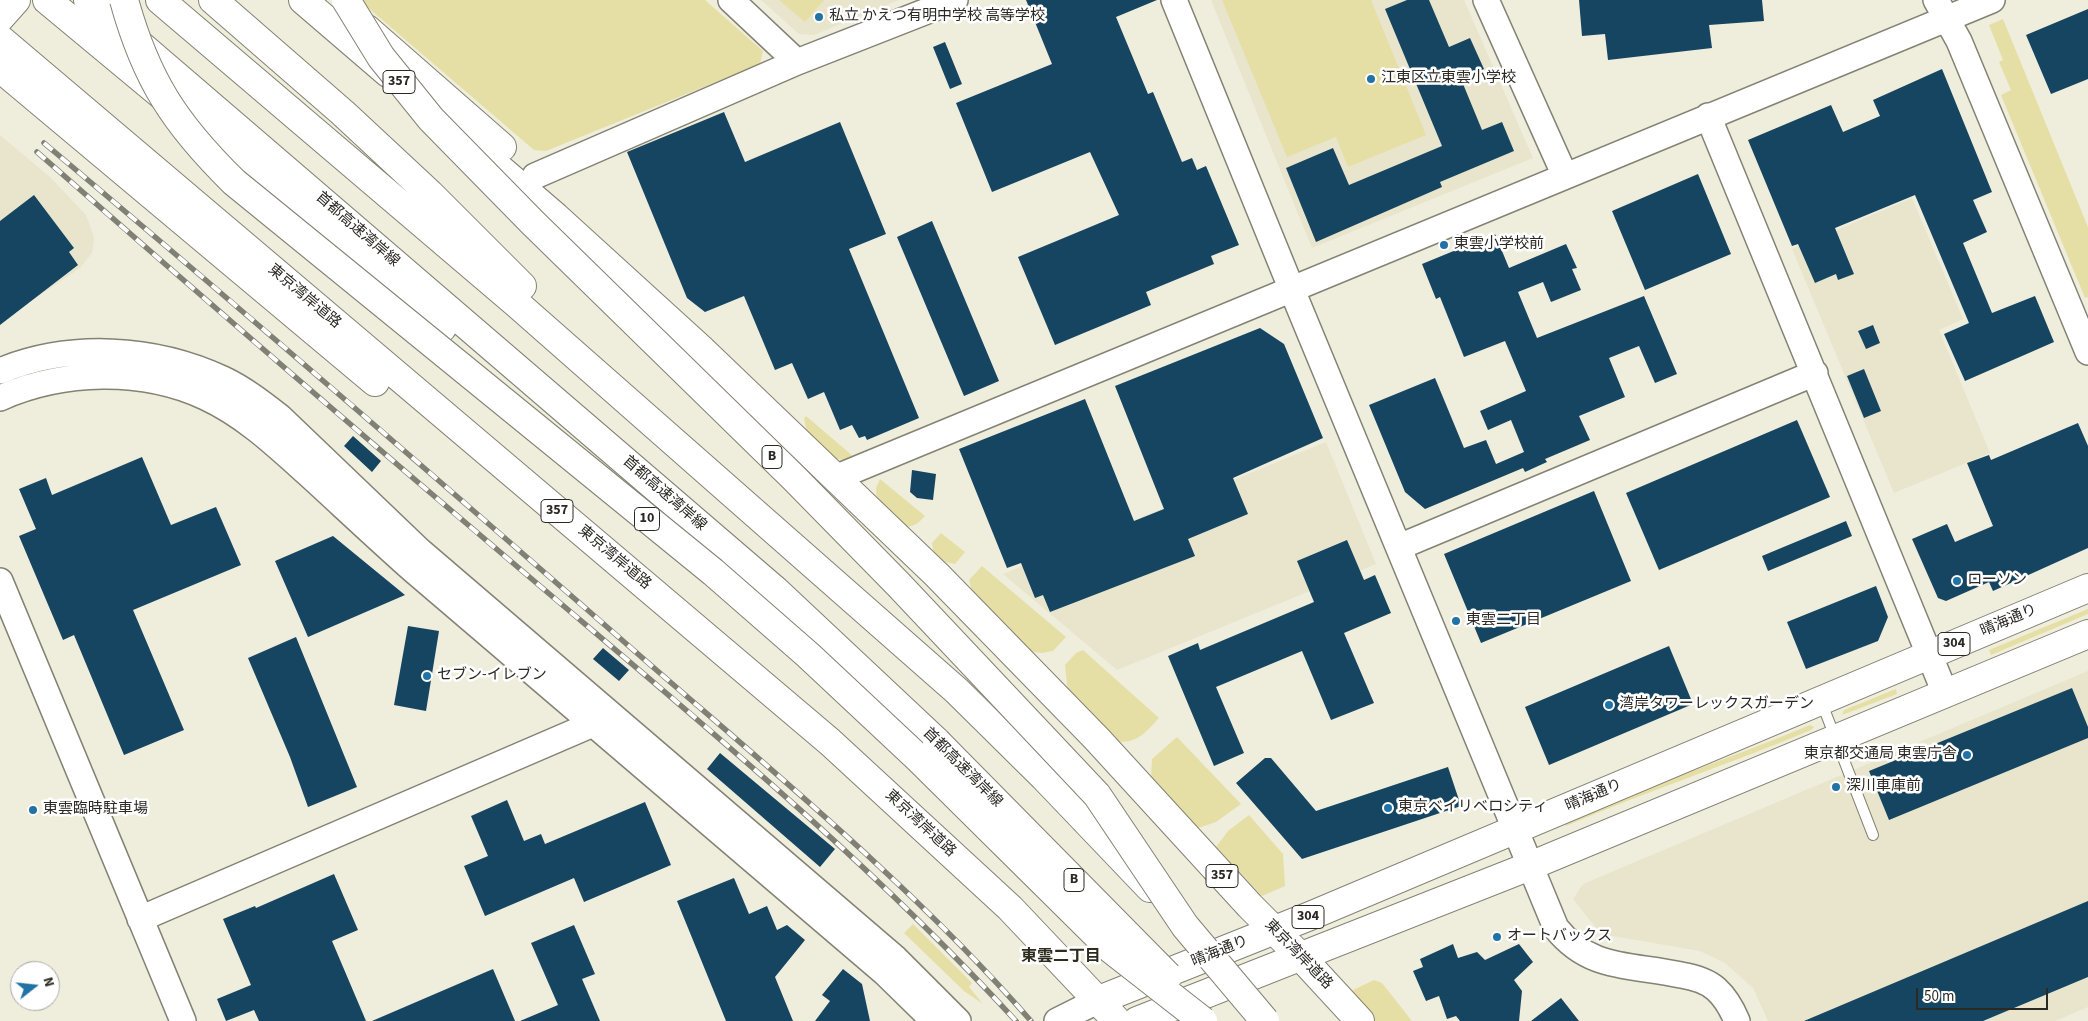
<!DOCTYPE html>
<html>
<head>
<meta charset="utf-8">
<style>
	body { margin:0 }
	#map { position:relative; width:2088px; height:1021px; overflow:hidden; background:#efeddc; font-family:"Source Sans 3",sans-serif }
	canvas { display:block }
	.north { position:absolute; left:10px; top:961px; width:50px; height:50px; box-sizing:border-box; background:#fff; border:1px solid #aaa9a7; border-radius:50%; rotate:74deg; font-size:14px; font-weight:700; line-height:20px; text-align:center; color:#2a2923 }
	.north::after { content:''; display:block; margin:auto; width:18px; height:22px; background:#2073a4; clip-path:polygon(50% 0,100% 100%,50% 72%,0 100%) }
	.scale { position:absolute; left:1916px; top:988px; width:132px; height:22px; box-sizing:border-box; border:2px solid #2a2923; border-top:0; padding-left:6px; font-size:15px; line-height:18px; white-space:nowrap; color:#2a2923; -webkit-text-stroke:4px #fff; paint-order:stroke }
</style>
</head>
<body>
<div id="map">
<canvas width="2088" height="1021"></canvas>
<div class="north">N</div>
<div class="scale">50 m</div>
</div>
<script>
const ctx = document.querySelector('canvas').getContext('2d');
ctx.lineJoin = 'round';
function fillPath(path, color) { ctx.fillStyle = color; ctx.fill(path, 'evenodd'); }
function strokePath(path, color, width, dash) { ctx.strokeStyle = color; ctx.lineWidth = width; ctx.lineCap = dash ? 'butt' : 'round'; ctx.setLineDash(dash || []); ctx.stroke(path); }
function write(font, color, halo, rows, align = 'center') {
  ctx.font = font + ' "Source Sans 3","Noto Sans JP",sans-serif'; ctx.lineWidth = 5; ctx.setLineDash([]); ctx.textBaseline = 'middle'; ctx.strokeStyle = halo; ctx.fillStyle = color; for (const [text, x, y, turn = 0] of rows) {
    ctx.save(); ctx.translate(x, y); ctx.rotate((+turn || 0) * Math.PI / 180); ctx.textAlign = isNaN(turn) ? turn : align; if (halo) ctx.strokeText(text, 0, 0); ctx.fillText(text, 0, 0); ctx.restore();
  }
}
const built = new Path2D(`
	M 761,0 L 899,0 L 814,35 L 799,34 Z
	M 1211,0 L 1464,0 L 1533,158 L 1312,248 Z
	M 0,135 L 51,178 L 86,215 L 94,238 L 92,253 L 80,268 L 0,322 Z
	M 1912,198 L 1963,319 L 1939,330 L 1990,453 L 1894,493 L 1792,249 Z
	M 1326,442 L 1376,564 L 1117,670 L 1003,574 Z
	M 2088,671 L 2088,1007 L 2055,1021 L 1768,1021 L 1753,988 L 1725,963 L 1700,951 L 1601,934 L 1573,899 L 1583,884 Z`);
const green = new Path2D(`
	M 359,0 L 705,0 L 763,51 L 760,64 L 546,151 L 534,150 Z
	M 779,0 L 824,0 L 805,22 Z
	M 1222,0 L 1371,0 L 1426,135 L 1348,167 L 1336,137 L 1287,157 Z
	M 2003,19 L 2088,227 L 2088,297 L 2085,298 L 2001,95 L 2011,90 L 1999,62 L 2003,60 L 1989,25 Z
	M 806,416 L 854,457 L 846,460 L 829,458 L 809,440 L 804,419 Z
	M 880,479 L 925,516 C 909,534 900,526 887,511 C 881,505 876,499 876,490 C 876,486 879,482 880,479 Z
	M 941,533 L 965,552 L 955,564 L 935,560 L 932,543 Z
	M 982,566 L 1066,637 L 1053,651 L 1042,653 L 1026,651 L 974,599 L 969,580 Z
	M 2088,609 L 2088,614 L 1991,655 L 1989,650 Z
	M 1083,650 L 1159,718 C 1146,732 1136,745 1116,741 L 1068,693 L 1065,665 L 1076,653 Z
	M 1896,689 L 1897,694 L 1842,715 L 1844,710 Z
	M 1810,725 L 1814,727 L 1811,730 C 1730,764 1647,791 1566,826 L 1564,821 C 1646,787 1729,759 1810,725 Z
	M 1177,737 L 1241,804 L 1216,822 L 1198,828 L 1151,779 L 1152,759 Z
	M 1249,815 L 1283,854 L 1285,886 L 1262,896 L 1216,847 L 1228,831 Z
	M 913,924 L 972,983 L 969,987 L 983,1004 L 964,991 L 904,933 Z
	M 1374,980 L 1382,983 L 1412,1021 L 1375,1021 L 1351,991 Z`);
const building = new Path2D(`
	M 1026,0 L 1157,0 L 1116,17 L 1148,94 L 1153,92 L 1182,162 L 1192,158 L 1197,170 L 1206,166 L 1239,245 L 1211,256 L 1214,264 L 1146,292 L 1151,305 L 1055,345 L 1018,257 L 1119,215 L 1090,152 L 992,192 L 956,103 L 1052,64 Z
	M 1407,0 L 1429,0 L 1449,47 L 1470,38 L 1484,69 L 1461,79 L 1482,130 L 1502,122 L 1514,151 L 1440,182 L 1442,187 L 1316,242 L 1286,168 L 1333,148 L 1349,185 L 1442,146 L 1385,9 Z
	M 1579,0 L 1762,0 L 1764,21 L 1709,25 L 1712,48 L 1608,60 L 1605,34 L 1582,36 Z
	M 2088,9 L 2088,79 L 2051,94 L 2026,35 Z
	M 945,42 L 962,84 L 950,89 L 933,47 Z
	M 1942,69 L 1992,192 L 1973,200 L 1987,232 L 1963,243 L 1992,313 L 2035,296 L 2054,342 L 1965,381 L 1944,334 L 1969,323 L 1915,195 L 1835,228 L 1854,274 L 1838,280 L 1836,274 L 1815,283 L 1798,244 L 1792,246 L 1748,140 L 1831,105 L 1843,132 L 1880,116 L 1873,100 Z
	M 724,112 L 745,162 L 840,122 L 886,234 L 849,249 L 919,418 L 867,440 L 865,436 L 859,438 L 852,425 L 840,430 L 824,392 L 808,399 L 792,363 L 775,370 L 744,296 L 705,312 L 687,298 L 627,152 Z
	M 1698,174 L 1731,254 L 1645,290 L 1612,211 Z
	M 34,195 L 74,248 L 69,252 L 78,265 L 0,325 L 0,221 Z
	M 932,221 L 999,381 L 964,396 L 897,237 Z
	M 1495,234 L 1509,268 L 1566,244 L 1577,268 L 1572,269 L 1581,290 L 1551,302 L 1543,282 L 1518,292 L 1537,338 L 1644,296 L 1677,374 L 1655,383 L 1639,346 L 1609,358 L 1625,397 L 1579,416 L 1590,440 L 1545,459 L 1547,462 L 1525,472 L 1523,468 L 1425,509 L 1405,492 L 1369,405 L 1435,378 L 1464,448 L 1486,440 L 1496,464 L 1524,452 L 1511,420 L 1488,430 L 1480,411 L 1526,391 L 1505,341 L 1464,357 L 1440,297 L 1436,299 L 1422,264 Z
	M 1873,325 L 1880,343 L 1866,349 L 1858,331 Z
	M 1260,328 L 1284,344 L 1323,438 L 1233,478 L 1248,514 L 1188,539 L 1195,556 L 1050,612 L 1043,595 L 1035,598 L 1021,563 L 1007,568 L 959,449 L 1085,399 L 1134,521 L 1164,509 L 1115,386 Z
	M 1864,369 L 1881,411 L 1864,418 L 1847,376 Z
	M 1797,420 L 1830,497 L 1659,570 L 1626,493 Z
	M 2078,423 L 2088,446 L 2088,548 L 1993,591 L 1989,582 L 1946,601 L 1938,598 L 1912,539 L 1947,524 L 1955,542 L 1993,526 L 1967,463 L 1989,455 L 1991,460 Z
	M 353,436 L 381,461 L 372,472 L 344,446 Z
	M 142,457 L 171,525 L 216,507 L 241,565 L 133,610 L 184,730 L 124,755 L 74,635 L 63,640 L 19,536 L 36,529 L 19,489 L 46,478 L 52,495 Z
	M 912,470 L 936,474 L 933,500 L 917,498 L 910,492 Z
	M 1594,491 L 1631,581 L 1481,643 L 1444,554 Z
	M 1846,521 L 1852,536 L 1768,571 L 1762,556 Z
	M 333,536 L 405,595 L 308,637 L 275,561 Z
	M 1347,540 L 1364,580 L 1375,575 L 1391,613 L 1344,633 L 1374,703 L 1331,720 L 1302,651 L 1216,687 L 1244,753 L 1214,766 L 1168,656 L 1198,643 L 1200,650 L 1314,602 L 1297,561 Z
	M 1876,586 L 1888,617 L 1878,641 L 1806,669 L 1787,622 Z
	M 408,626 L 439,631 L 426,711 L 394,705 Z
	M 296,637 L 357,787 L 308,807 L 290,757 L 248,658 Z
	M 1669,646 L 1693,704 L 1549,765 L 1525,707 Z
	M 603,648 L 629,670 L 619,681 L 593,659 Z
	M 2072,688 L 2088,727 L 2088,738 L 1889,820 L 1869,771 Z
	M 720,753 L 835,849 L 820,867 L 707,769 Z
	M 1265,758 L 1271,758 L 1316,811 L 1448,767 L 1461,806 L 1302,859 L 1236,783 Z
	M 507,800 L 524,841 L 541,834 L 545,844 L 645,802 L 671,865 L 584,902 L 574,878 L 485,916 L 464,866 L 488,856 L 471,816 Z
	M 334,874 L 358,930 L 332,941 L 366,1021 L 259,1021 L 254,1010 L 226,1021 L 217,999 L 251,985 L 223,919 L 255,906 L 256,908 Z
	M 734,878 L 749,914 L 767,906 L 777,930 L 787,925 L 805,940 L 775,977 L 793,1021 L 726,1021 L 677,901 Z
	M 2088,901 L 2088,977 L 1983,1021 L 1804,1021 Z
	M 574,925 L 595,974 L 582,979 L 600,1021 L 520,1021 L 558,1005 L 531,943 Z
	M 1453,944 L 1458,958 L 1477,952 L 1485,960 L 1519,944 L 1533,962 L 1514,980 L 1522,991 L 1519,1021 L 1460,1021 L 1456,1016 L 1447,1019 L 1439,996 L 1426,1001 L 1413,971 L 1423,967 L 1420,959 Z
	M 493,969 L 515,1021 L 372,1021 Z
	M 843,969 L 862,984 L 870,1021 L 815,1021 L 830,1001 L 822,995 Z
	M 1561,998 L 1579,1021 L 1531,1021 Z`);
const service = new Path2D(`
	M 1821,701 L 1873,835`);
const tertiary = new Path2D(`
	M 731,0 L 797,62
	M 1174,0 L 1292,290 L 1556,928 C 1590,971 1632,964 1681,975 C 1693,977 1707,981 1716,989 C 1726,998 1732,1009 1737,1021
	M 1486,0 L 1565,176
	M 1936,0 L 1959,41 L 2088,352
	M 1708,116 L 1945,693
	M 535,176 L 797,62 L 955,0
	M 0,371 C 70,342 155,347 223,379 C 244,389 262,403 280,417 L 420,551 L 895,958 L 958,1021
	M 0,398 C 63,370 142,368 205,397 C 244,415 275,444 307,473 C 342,505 377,538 413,570 C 569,705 727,839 885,973 L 934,1021
	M 835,478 L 1992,0
	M 1399,547 L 1815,373
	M 0,581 L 183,1021
	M 140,919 L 593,724
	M 1057,1021 L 1099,1000`);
const primary = new Path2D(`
	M 0,18 L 16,0
	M 1099,1000 L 1310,916 L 2088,588
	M 1137,1021 L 1530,866 L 2088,634`);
const trunk = new Path2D(`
	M 303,0 L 388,73
	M 367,29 L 502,147
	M 0,39 L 830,742 L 1010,908 L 1117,1021
	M 0,68 L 375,382
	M 464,138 L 556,217 L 701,349 L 937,575 L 1097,739 L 1250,906 L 1301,957 L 1360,1021`);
const motorway = new Path2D(`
	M 47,0 L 442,328
	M 88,0 L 775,590 L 937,742
	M 160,0 L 516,303 L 957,691 L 1044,777 L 1150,888
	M 213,0 L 343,113 L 430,194 L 522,286`);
const rail = new Path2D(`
	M 44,143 C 244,311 441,482 638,654 C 772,771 914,887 1031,1021
	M 37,152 C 203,298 371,443 540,586 C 704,725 870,862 1016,1021`);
const motorwayBridge = new Path2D(`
	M 124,0 C 146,80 175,124 234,182 L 713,572 L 808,655 L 918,758 L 1112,950 L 1203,1021
	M 346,0 L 381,57 L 431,119 L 533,223 L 793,477 L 898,584 L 1097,795 L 1185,926 L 1265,1021
	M 937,742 L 1168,976`);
const markers = [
	[819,17,5,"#2073a4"],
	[1371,79,5,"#2073a4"],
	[1444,245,5,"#2073a4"],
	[1957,581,5,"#2073a4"],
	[1456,621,5,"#2073a4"],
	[427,676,5,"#2073a4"],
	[1609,705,5,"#2073a4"],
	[1967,755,5,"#2073a4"],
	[1836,787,5,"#2073a4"],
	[1388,808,5,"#2073a4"],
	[33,810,5,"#2073a4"],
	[1497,937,5,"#2073a4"]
];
const shields = [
	[399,82,32],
	[772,457,20],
	[557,511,32],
	[647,519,25],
	[1954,644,32],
	[1222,876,32],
	[1074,880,20],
	[1308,917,32]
];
const shieldNames = [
	["357",399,82],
	["B",772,457],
	["357",557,511],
	["10",647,519],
	["304",1954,644],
	["357",1222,876],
	["B",1074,880],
	["304",1308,917]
];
const poiNames = [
	["私立 かえつ有明中学校 高等学校",829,17],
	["江東区立東雲小学校",1381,79],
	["東雲小学校前",1454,245],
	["ローソン",1967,581],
	["東雲二丁目",1466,621],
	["セブン-イレブン",437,676],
	["湾岸タワーレックスガーデン",1619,705],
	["東京都交通局 東雲庁舎",1957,755,"right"],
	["深川車庫前",1846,787],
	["東京ベイリベロシティ",1398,808],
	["東雲臨時駐車場",43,810],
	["オートバックス",1507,937]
];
const streetNames = [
	["首都高速湾岸線",357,230,41],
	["東京湾岸道路",304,297,40],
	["首都高速湾岸線",664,494,41],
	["東京湾岸道路",614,558,40],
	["晴海通り",2009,621,-23],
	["首都高速湾岸線",962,768,45],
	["晴海通り",1594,796,-23],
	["東京湾岸道路",920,824,43],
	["晴海通り",1220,952,-22],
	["東京湾岸道路",1298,955,46]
];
const neighbourhoodNames = [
	["東雲二丁目",1061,957]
];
fillPath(built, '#e8e5cc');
fillPath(green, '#e6dfa5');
fillPath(building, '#164561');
strokePath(service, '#848273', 12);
strokePath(tertiary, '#848273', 28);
strokePath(primary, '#848273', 30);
strokePath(trunk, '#848273', 30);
strokePath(motorway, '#848273', 30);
strokePath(service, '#fff', 10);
strokePath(tertiary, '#fff', 25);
strokePath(primary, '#fff', 28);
strokePath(trunk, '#fff', 28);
strokePath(motorway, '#fff', 28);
strokePath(rail, '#818075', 5.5);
strokePath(rail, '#fff', 4, [11]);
strokePath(motorwayBridge, '#848273', 30, []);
strokePath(motorwayBridge, '#fff', 28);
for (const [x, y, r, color] of markers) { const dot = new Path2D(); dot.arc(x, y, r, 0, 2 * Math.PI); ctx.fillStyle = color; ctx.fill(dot); strokePath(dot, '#fff', 2); }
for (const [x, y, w] of shields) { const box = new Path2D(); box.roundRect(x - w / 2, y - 11.5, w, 23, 4); ctx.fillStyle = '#fff'; ctx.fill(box); strokePath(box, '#2a2923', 1); }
write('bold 14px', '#2a2923', null, shieldNames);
write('15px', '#2a2923', '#fff', poiNames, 'left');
write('15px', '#2a2923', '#fff', streetNames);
write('bold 16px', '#2e2c1f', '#fff', neighbourhoodNames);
</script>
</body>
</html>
